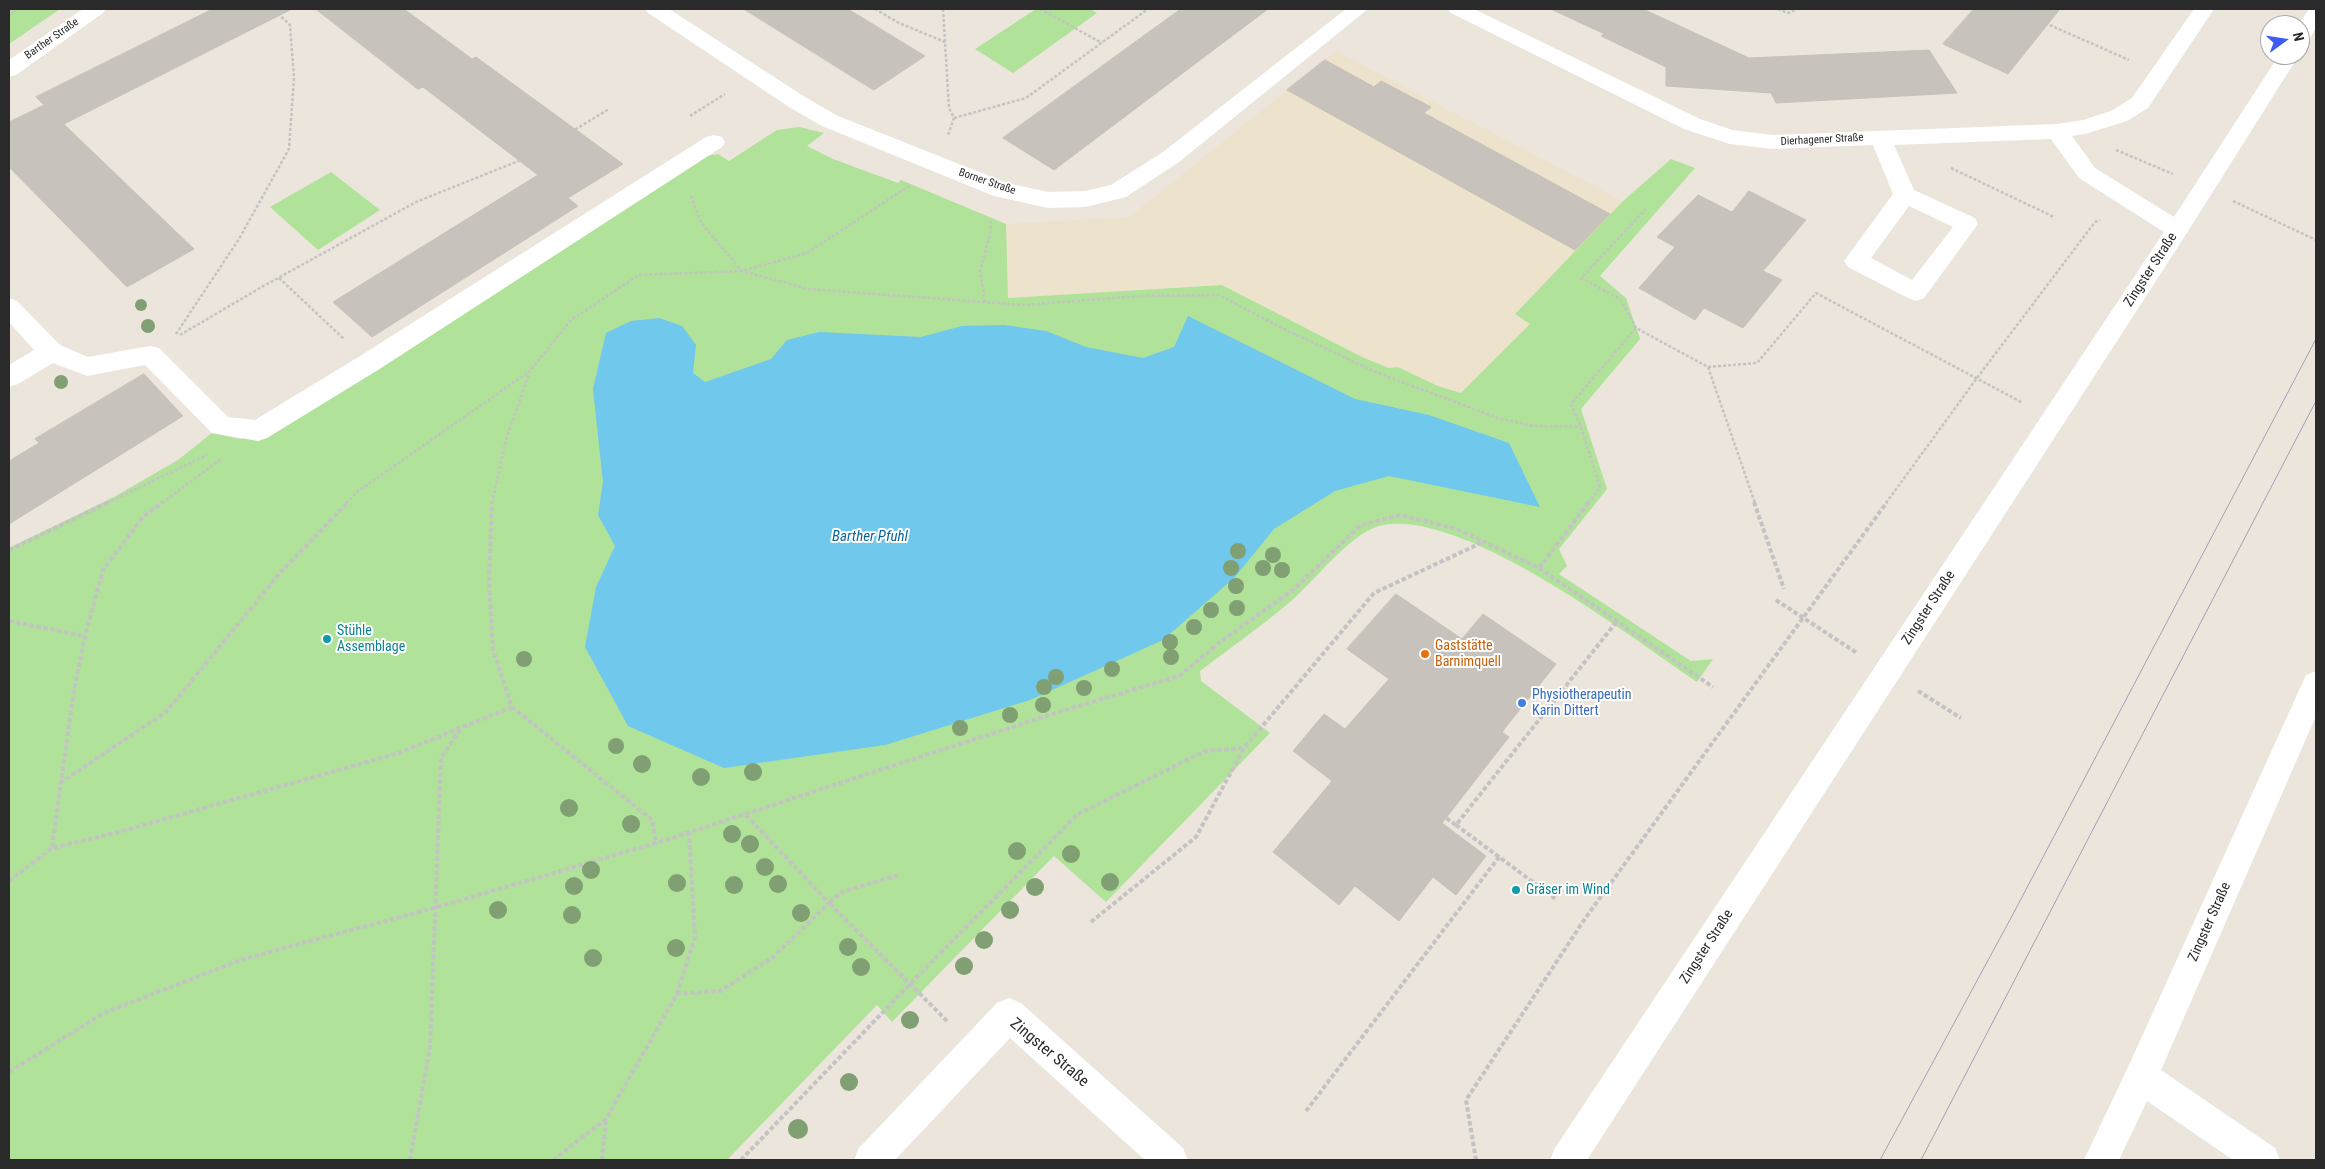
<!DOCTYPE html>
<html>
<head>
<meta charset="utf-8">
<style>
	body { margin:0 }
	#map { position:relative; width:2325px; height:1169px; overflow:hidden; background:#ece5dc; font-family:"Roboto Condensed",sans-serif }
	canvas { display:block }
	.frame { position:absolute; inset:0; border:10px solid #2a2a2a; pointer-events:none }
	.north { position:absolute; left:2260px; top:15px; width:50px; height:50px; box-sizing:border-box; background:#fff; border:1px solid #aaa; border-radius:50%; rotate:76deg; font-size:14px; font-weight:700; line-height:20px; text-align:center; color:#2a2a2a }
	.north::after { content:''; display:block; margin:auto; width:18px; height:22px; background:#3e5bf7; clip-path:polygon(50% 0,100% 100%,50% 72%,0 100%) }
</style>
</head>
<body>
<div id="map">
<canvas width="2325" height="1169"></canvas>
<div class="frame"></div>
<div class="north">N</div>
</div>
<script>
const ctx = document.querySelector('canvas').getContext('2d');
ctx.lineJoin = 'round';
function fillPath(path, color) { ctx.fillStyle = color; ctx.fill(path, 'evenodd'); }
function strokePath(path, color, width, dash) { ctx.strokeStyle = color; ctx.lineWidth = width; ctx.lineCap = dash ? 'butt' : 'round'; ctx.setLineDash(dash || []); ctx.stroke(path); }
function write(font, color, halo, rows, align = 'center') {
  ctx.font = font + ' "Roboto Condensed",sans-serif'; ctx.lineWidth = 4; ctx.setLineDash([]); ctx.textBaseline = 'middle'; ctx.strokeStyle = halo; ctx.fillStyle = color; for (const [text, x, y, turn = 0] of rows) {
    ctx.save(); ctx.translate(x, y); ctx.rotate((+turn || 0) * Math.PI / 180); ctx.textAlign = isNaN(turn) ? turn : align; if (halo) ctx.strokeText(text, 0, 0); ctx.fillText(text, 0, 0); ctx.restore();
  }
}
const education = new Path2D(`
	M 1336,51 L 1623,201 L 1515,314 L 1530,324 L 1462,393 L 1438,386 L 1398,367 L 1389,368 L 1362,357 L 1222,285 L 1008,298 L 1006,224 L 1129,217 Z`);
const green = new Path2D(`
	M 9,9 L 60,9 L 9,44 Z
	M 1036,9 L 1090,9 L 1097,13 L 1013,73 L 975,49 Z
	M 799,127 L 824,133 L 807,146 L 833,159 L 898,183 L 901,180 L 1006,224 L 1008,298 L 1222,285 L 1362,357 L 1389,368 L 1398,367 L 1438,386 L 1461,393 L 1530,324 L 1515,314 L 1623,201 L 1671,159 L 1695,168 L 1600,276 L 1626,298 L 1640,339 L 1581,409 L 1607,489 L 1559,549 L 1567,566 L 1559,574 L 1691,661 L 1713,659 L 1697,682 C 1632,638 1454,501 1376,527 C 1348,537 1314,581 1291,601 C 1262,626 1230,648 1200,671 L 1201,681 L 1270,733 L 1106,902 L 1054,856 L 892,1022 L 877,1005 L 727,1160 L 9,1160 L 9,548 L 114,497 L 178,460 L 212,433 L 240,439 L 264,434 L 700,157 L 718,154 L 729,161 L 777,130 Z
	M 331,172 L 380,210 L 318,250 L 270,207 Z`);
const water = new Path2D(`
	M 1188,316 L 1355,399 L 1429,415 L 1509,443 L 1540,507 L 1389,476 L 1335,491 L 1274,529 L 1235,577 L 1163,640 L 1030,700 L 885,745 L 724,768 L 628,726 L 585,647 L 596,587 L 615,546 L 598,515 L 603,482 L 593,389 L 606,333 L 631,321 L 659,318 L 682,326 L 696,345 L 693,373 L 705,382 L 771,359 L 787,340 L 819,332 L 921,337 L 962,326 L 1004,325 L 1046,331 L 1086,347 L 1143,358 L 1174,347 Z`);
const building = new Path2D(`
	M 213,9 L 292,9 L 64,124 L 49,110 L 194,249 L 127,287 L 9,167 L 9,122 L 44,105 L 36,97 Z
	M 316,9 L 404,9 L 472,59 L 476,57 L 623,164 L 568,198 L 578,206 L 372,337 L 333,302 L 538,175 L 423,87 L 418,89 Z
	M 744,9 L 848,9 L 925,56 L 874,90 Z
	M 1181,9 L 1268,9 L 1054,170 L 1003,138 Z
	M 1551,9 L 1643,9 L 1749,58 L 1929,50 L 1957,93 L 1776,103 L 1771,93 L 1666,86 L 1666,67 L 1601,36 L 1604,34 Z
	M 1974,9 L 2060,9 L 2008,74 L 1943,44 Z
	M 1325,60 L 1374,87 L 1381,81 L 1431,107 L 1424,113 L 1610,214 L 1575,250 L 1287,90 Z
	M 1749,191 L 1806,220 L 1763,271 L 1782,280 L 1743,328 L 1704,308 L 1695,320 L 1639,288 L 1675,247 L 1657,237 L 1698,195 L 1732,212 Z
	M 144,374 L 183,416 L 9,524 L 9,461 L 39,443 L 35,439 Z
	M 1396,594 L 1462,639 L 1483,614 L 1556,664 L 1502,732 L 1509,737 L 1442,823 L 1486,856 L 1456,895 L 1433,877 L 1399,921 L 1355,886 L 1339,905 L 1273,852 L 1332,781 L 1293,751 L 1324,714 L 1345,729 L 1389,679 L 1347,649 Z`);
const pathFar1 = new Path2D(`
	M 875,9 L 899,23 L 945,42
	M 943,9 L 949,108 L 954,118 L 948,135
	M 1040,9 L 1102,43
	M 1778,9 L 1788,13 L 1797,9
	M 2016,9 L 2020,12
	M 9,15 L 18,9
	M 2036,19 L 2129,60
	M 690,116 L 725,94
	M 954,118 L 1026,98 L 1148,9
	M 571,132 L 609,109
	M 2116,150 L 2173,174
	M 1951,168 L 2054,217
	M 691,196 L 701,223 L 742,271 L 808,289 L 1024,305 L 1139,296 L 1219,295 L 1282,328 L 1378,373 L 1498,418 L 1534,426 L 1581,427
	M 2233,201 L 2316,240
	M 279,278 L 344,339
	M 985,302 L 980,271 L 990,235 L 991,219
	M 1636,328 L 1620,299 L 1581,278 L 1646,209
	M 176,334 L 239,239 L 289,149 L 294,78 L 290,25 L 274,10
	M 180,335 L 260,288 L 416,202 L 531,156
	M 1708,367 L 1755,503
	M 107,503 L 207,455
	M 162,503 L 221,459
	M 346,503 L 357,492 L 530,371
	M 492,503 L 506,440 L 530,371 L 571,320 L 639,275 L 742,271 L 807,253 L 909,186
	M 1588,503 L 1600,487 L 1581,427 L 1571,404 L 1636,328 L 1708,367 L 1757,363 L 1816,293 L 2023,403
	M 1886,503 L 1977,378 L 2095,222 L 2100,220`);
const path = new Path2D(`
	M 1754,502 L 1784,589
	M 9,550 L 109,502
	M 1539,568 L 1713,687
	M 1776,600 L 1857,653
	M 9,621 L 85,636
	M 1918,691 L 1961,718
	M 512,707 L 652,820 L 656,843
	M 60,783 L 166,712 L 280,573 L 348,502
	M 1435,810 L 1456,825 L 1617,621
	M 1456,825 L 1557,900
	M 52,847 L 74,690 L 85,636 L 103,570 L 143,517 L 163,502
	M 898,875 L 842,892 L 829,903 L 947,1021
	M 9,881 L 52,848 L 115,833 L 399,753 L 512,707 L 493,650 L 489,580 L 492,502
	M 1091,922 L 1196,837 L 1244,748 L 1374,593 L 1481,543
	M 677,994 L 695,937 L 689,832
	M 9,1072 L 104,1013 L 243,959 L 434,908 L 656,843 L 1049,715 L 1179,676 L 1219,643 L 1294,589 L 1361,525 L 1400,515 L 1457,529 L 1539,568 L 1589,502
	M 1306,1111 L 1499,857
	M 410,1160 L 430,1047 L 441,758 L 461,728
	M 553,1160 L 606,1119 L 677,994 L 720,991 L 773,957 L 829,903 L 744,813
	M 602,1160 L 606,1120
	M 741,1160 L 910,984 L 1078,814 L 1205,751 L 1244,748
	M 1476,1160 L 1466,1100 L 1584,920 L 1887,502`);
const minor = new Path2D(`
	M 83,9 L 106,9 L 103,13 L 16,75 L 9,77 L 9,60 Z
	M 645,9 L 669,9 L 805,97 L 838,116 L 1007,183 L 1048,192 L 1085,191 L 1111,185 L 1163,152 L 1346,9 L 1368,9 L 1179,162 L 1126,197 L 1085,207 L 1048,208 L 994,196 L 822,126 L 789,107 L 648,13 Z
	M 1448,9 L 1474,9 L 1700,119 L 1732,130 L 1773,135 L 2057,124 L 2083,120 L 2111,111 L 2132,98 L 2194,9 L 2214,9 L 2148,108 L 2127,121 L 2085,134 L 2072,136 L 2095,168 L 2174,217 L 2279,55 L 2299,55 L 2185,236 L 1587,1160 L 1550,1160 L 1555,1148 L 2164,232 L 2079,178 L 2051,139 L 1894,145 L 1914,190 L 1975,218 L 1978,224 L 1924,298 L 1916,301 L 1908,298 L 1848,267 L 1844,261 L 1893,194 L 1873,145 L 1773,149 L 1730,144 L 1684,129 L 1451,13 ZM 1909,206 L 1953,227 L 1912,280 L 1871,258 Z
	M 2309,9 L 2316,9 L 2316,28 L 2307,43 L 2300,44 L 2300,25 L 2298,25 Z
	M 714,135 L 722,137 L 725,142 L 722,147 L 378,370 L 267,438 L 258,441 L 212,433 L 145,365 L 87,376 L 53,363 L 18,384 L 9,387 L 9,365 L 34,350 L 9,322 L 9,298 L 17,301 L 60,345 L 88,357 L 150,346 L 159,348 L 228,417 L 255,420 L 360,356 L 706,137 Z
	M 2316,671 L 2316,716 L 2161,1070 L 2275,1148 L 2280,1160 L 2233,1160 L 2147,1101 L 2119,1160 L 2084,1160 L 2129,1065 L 2306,675 Z
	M 1009,998 L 1021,1003 L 1183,1148 L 1188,1160 L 1145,1160 L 1010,1038 L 895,1160 L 854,1160 L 859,1148 L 997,1003 Z`);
const tram = new Path2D(`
	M 1880,1160 L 2012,916 L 2316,339
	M 1921,1160 L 2316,401`);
const trees = [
	[141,305,6],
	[148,326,7],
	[61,382,7],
	[1238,551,8],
	[1273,555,8],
	[1231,568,8],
	[1263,568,8],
	[1282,570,8],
	[1236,586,8],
	[1237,608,8],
	[1211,610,8],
	[1194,627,8],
	[1170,642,8],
	[1171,657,8],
	[524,659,8],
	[1112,669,8],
	[1056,677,8],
	[1044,687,8],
	[1084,688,8],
	[1043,705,8],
	[1010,715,8],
	[960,728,8],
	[616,746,8],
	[642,764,9],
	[753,772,9],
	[701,777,9],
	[569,808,9],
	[631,824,9],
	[732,834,9],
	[750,844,9],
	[1017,851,9],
	[1071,854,9],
	[765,867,9],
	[591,870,9],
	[1110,882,9],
	[677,883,9],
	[778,884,9],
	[734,885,9],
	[574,886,9],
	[1035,887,9],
	[498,910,9],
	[1010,910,9],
	[801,913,9],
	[572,915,9],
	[984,940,9],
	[848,947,9],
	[676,948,9],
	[593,958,9],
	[964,966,9],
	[861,967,9],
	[910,1020,9],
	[849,1082,9],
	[798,1129,10]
];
const markers = [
	[327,639,5,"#0f9aa8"],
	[1425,654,5,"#e8710a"],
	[1522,703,5,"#3f7fe0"],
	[1516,890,5,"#0f9aa8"]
];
const farStreetnames = [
	["Barther Straße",52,39,-35],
	["Dierhagener Straße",1822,140,-3],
	["Borner Straße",987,182,19]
];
const streetNames = [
	["Zingster Straße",2151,270,-57],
	["Zingster Straße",1929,608,-57],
	["Zingster Straße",2210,922,-66],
	["Zingster Straße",1707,947,-57]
];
const cultureNames = [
	["Stühle",337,631],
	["Assemblage",337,647],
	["Gräser im Wind",1526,890]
];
const foodNames = [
	["Gaststätte",1435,646],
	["Barnimquell",1435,662]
];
const shopNames = [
	["Physiotherapeutin",1532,695],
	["Karin Dittert",1532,711]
];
const waterNames = [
	["Barther Pfuhl",870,537]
];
const nearStreetnames = [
	["Zingster Straße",1049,1053,40]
];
fillPath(education, '#ede3cc');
fillPath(green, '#b0e299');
fillPath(water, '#70c8ed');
fillPath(building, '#c7c2bc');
strokePath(building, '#c7c1b6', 1);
strokePath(pathFar1, '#c3c3c3', 2.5, [3, 2]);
strokePath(path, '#c3c3c3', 4, [4.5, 2.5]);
fillPath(minor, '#fff');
strokePath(tram, '#9fa1b4', 1);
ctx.fillStyle = '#809f72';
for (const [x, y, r] of trees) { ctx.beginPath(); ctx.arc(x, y, r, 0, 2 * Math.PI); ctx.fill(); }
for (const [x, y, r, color] of markers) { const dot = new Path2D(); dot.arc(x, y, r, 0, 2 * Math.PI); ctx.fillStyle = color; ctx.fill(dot); strokePath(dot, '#fff', 2); }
write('11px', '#2a2a2a', '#fff', farStreetnames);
write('14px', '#2a2a2a', '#fff', streetNames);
write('14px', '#0d838f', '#fff', cultureNames, 'left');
write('14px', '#c56008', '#fff', foodNames, 'left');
write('14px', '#366cbe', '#fff', shopNames, 'left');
write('italic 15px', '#0f6699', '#fff', waterNames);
write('16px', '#2a2a2a', '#fff', nearStreetnames);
</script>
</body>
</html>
